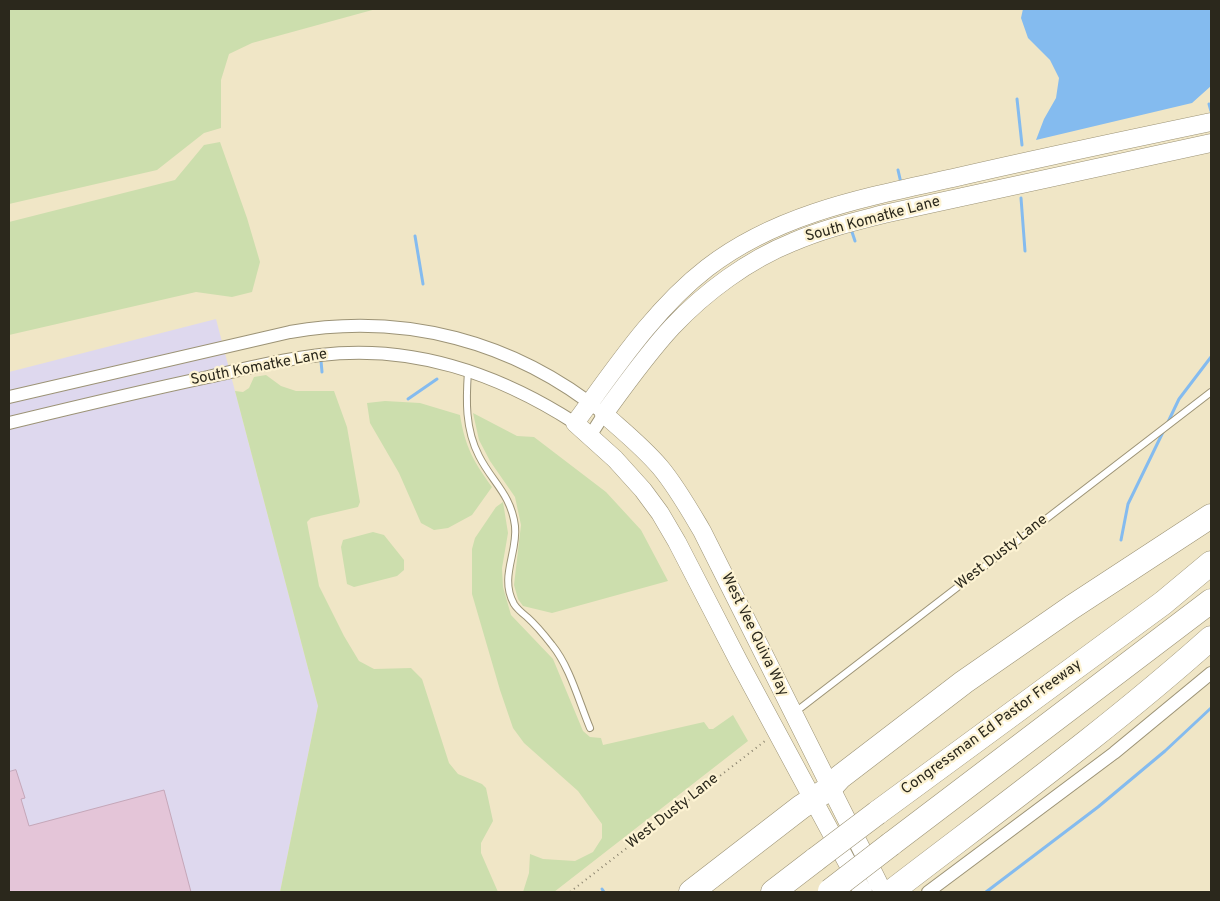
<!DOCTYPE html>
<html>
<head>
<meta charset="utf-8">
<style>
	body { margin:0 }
	#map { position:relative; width:1220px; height:901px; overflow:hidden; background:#f0e6c6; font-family:Overpass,sans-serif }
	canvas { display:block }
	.frame { position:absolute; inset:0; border:10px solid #2b281c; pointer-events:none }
</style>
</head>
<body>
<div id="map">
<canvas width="1220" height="901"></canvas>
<div class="frame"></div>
</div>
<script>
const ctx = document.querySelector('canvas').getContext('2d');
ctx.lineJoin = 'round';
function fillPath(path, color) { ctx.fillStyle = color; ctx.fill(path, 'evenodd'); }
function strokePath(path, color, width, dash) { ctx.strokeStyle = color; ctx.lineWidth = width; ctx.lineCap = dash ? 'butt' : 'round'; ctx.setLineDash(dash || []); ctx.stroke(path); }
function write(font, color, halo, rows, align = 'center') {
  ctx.font = font + ' Overpass,sans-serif'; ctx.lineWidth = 4.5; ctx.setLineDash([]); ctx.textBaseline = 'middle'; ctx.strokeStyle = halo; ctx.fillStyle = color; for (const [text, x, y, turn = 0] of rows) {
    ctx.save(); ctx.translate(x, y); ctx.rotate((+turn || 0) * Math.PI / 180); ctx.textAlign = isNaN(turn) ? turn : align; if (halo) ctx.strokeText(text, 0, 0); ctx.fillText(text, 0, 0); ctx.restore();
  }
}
const commercial = new Path2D(`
	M 216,319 L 318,706 L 280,892 L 9,892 L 9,372 Z`);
const green = new Path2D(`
	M 9,9 L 376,9 L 252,43 L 229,54 L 221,80 L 221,128 L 204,133 L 157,170 L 9,204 Z
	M 220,142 L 247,218 L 260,262 L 252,292 L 232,297 L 196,292 L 9,335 L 9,222 L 175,180 L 204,145 Z
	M 266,375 L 281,386 L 296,391 L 334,391 L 347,427 L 360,502 L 358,507 L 311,518 L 307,522 L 319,586 L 344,636 L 359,661 L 374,669 L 411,668 L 422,679 L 449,763 L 458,774 L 482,784 L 486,788 L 493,821 L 481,843 L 481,853 L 498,892 L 280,892 L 318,706 L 235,391 L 243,392 L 249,388 L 254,377 Z
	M 385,401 L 420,403 L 460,415 C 465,447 474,462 492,487 L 472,515 L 448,528 L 434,530 L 421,523 L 399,473 L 370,423 L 367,403 Z
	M 473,413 L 517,436 L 534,437 L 606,492 L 641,530 L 668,581 L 552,613 L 523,606 L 518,599 L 514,585 L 521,525 L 515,497 L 490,461 L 479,440 Z
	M 503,502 L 508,533 L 502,568 L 503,587 L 511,615 L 553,659 L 583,731 L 590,737 L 601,738 L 603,745 L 704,722 L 709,729 L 713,729 L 733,715 L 748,741 L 554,892 L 523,892 L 529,873 L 530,854 L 543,859 L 575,861 L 593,852 L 602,838 L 602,824 L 578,791 L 524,743 L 513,728 L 500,690 L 472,594 L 472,549 L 475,538 L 496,507 Z
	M 373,532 L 384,535 L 404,560 L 404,570 L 397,576 L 354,587 L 347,584 L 341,547 L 343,540 Z`);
const water = new Path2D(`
	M 1023,9 L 1211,9 L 1211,86 L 1192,103 L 1036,140 L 1044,119 L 1056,98 L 1059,78 L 1050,60 L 1028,38 L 1021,18 Z`);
const stream = new Path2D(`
	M 1017,99 L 1022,145
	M 1209,104 L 1211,111
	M 898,170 L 901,183
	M 1021,198 L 1025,251
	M 851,229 L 855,241
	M 415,236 L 423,284
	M 321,361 L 322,372
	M 408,399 L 437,379
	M 1168,422 L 1179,399 L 1211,357
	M 1121,540 L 1128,504 L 1164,430
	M 602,889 L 604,892
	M 986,892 L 1098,807 L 1165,751 L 1211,708`);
const building = new Path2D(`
	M 16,770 L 25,798 L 21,799 L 29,826 L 164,790 L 191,892 L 9,892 L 9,772 Z`);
const path = new Path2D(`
	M 570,892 L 765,741`);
const lane = new Path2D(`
	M 468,371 C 466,400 465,429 479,456 C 492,482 511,494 515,526 C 518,553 499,577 514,604 C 517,609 522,613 527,617 C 536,625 545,636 552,645 C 570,667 579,702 590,728
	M 794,713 L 1211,392`);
const street = new Path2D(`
	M 9,397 L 290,332 C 404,312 514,341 604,414 L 590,436
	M 9,423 C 75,407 142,391 208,377 C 245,369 282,359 320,355 C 413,344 497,373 575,423
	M 928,892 L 1114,753 L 1211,673`);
const secondary = new Path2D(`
	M 863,892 L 739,662 L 677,542 L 660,513 L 643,490 L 615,459 L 575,423 C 614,370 654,309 707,268 C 778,213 867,197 953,178 C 1039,158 1125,140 1211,122
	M 883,892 L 702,531 C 689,509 676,486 660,467 C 643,447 623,431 604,414 C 625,385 647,354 672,327 C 705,292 748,260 793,242 C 823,229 853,222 884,214 L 1211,143`);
const highway = new Path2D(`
	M 877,813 L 1163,603 L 1211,563
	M 891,844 L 1211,601
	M 691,892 L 801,807 L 830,788 L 840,777 L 964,682 L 1072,607 L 1211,516
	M 773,892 L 816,859
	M 891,892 C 999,809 1109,729 1211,638`);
const highwayBridge = new Path2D(`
	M 816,859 L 877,813
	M 830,891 L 891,844`);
const streetNames = [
	["South Komatke Lane",873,220,-15],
	["South Komatke Lane",259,368,-11],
	["West Dusty Lane",1002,553,-38],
	["West Vee Quiva Way",754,635,64],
	["Congressman Ed Pastor Freeway",992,728,-36],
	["West Dusty Lane",673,812,-38]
];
fillPath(commercial, '#ded8ee');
fillPath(green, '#ccdead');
fillPath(water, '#84bbef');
strokePath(stream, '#84bbef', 3);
fillPath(building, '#e4c5d8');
strokePath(building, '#c5a7b9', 1);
strokePath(lane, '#9c9376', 8);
strokePath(street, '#9c9376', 14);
strokePath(secondary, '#9c9376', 19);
strokePath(highway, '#9c9376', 25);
strokePath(path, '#89826d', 2, [1, 4]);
strokePath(lane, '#fff', 6);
strokePath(street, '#fff', 12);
strokePath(secondary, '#fff', 18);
strokePath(highway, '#fff', 24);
strokePath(highwayBridge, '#9c9376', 25, []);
strokePath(highwayBridge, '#fff', 24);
write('15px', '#2b281c', '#fdf3d3', streetNames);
</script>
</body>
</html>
